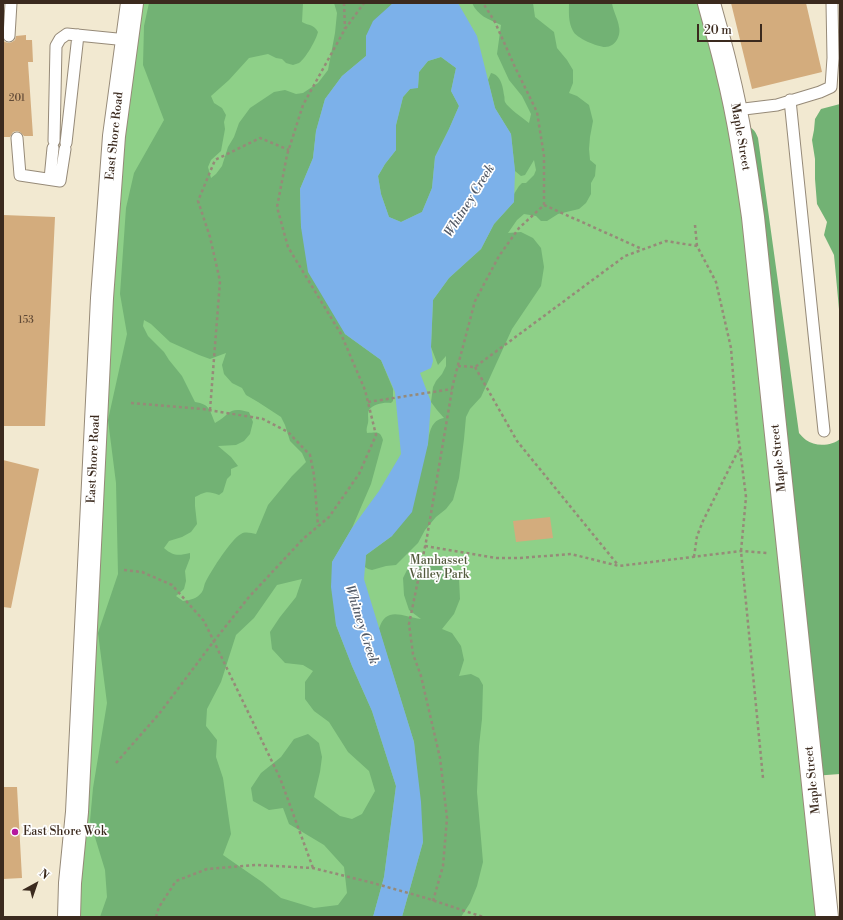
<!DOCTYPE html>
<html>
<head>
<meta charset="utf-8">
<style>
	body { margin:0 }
	#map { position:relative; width:843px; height:920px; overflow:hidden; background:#f2e9d1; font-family:"Libre Bodoni",serif }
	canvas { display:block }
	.frame { position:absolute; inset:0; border:4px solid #3b2a1e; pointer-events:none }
	.north { position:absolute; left:16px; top:864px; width:40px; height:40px; -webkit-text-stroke:3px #fff; paint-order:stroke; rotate:40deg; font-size:11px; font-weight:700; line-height:16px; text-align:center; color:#3b2a1e }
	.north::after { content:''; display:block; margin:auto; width:14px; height:18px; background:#3b2a1e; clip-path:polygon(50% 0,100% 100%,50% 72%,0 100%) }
	.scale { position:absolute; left:697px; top:24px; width:65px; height:18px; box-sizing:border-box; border:2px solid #3b2a1e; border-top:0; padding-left:5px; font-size:12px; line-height:14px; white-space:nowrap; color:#3b2a1e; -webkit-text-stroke:3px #fff; paint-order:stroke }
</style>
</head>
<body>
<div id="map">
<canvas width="843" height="920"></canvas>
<div class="frame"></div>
<div class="north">N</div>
<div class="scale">20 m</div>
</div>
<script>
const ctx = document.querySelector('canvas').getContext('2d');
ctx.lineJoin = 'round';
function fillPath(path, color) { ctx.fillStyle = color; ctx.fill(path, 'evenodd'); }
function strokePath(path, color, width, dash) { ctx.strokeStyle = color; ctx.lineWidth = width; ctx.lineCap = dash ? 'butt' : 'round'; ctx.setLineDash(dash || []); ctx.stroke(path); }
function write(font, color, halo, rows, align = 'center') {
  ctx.font = font + ' "Libre Bodoni",serif'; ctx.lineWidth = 3.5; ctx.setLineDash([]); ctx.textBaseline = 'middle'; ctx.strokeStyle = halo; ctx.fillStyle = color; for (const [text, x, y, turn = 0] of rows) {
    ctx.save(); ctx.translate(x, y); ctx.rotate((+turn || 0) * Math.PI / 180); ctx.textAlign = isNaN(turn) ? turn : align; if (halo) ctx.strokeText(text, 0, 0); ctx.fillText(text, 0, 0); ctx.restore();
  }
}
const green = new Path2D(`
	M 132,3 L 709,3 L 727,71 L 827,917 L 69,917 Z`);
const forest = new Path2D(`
	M 149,3 L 303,3 L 302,22 C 309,26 314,24 318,32 C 316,40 306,58 299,63 C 297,64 295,64 293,65 L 286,63 L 282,59 L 276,58 L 268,54 L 249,58 L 229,80 L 211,96 L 214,103 L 222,108 L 226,115 L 224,122 L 225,129 L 221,151 L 211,160 L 208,167 L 211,178 L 216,174 L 222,166 L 228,147 L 234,137 L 239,123 L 250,108 L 274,92 L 285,90 L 296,94 L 303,93 L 318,83 L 328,70 L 335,33 L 337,13 L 334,3 L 393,3 L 366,36 L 366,56 L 342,76 L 325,99 L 316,131 L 313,158 L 300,189 L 301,227 L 345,334 L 381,360 L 393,389 L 393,401 L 391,403 C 384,402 373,404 369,410 C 367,414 369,419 368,423 C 367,427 366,429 367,433 C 376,433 380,430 383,440 L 371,484 L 352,528 L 332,562 L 336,625 L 352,666 L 372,711 L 396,786 L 384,877 L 373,917 L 100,917 L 107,897 L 105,870 L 90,821 L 93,788 L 107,703 L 98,633 L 118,574 L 116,483 L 108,420 L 127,334 L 120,294 L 126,208 L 134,173 L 164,120 L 143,65 L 144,26 ZM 144,320 L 151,324 L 170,342 L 199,355 L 210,359 L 226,353 L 222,365 L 224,374 L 232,383 L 242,388 L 246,395 L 258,402 L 281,417 L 285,425 L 290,441 L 302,453 L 306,462 L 292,476 L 268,505 L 256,534 C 251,533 245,531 241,534 C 231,539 212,570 206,581 C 204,584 204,589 202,592 C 197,599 190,600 183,601 L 176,596 L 184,589 L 186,581 L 185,571 L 190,558 L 190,553 C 178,556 173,556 164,548 L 169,541 L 182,537 L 191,532 L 197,524 L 195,506 L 195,497 C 206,491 208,491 219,495 L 223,492 L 227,479 L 231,475 L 231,469 L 238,466 L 231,457 L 218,446 L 236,445 L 244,441 L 250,434 L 253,422 L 249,412 C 228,406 231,414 215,423 C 210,411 210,404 195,402 L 182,376 L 169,360 L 164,352 L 148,336 L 143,326 ZM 302,579 L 296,597 L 280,617 L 270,632 L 272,649 L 285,663 L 303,665 L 313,671 L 305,682 L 305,699 L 314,711 L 329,722 L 348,752 L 369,771 L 375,791 L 362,814 L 352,819 L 340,816 L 314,797 L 320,772 L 322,757 L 319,743 L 308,734 L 294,739 L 281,757 L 261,773 L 251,788 L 253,801 L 269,810 L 283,808 L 289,824 L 324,845 L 344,867 L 347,893 L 338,905 L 314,908 L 281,898 L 262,882 L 223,855 L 231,834 L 223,778 L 216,757 L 217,740 L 206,726 L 207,709 L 221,682 L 236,635 L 254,618 L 277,585 Z
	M 472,3 L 533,3 L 535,17 L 554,32 L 557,48 L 567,60 L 573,70 L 573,83 L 569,93 L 577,96 L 589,105 L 593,121 L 590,137 L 589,149 L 590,160 L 596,165 L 595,176 L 591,183 L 591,194 L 586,203 L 579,209 L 558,214 L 547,221 L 541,221 L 536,216 L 524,214 L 517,220 L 508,233 L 521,232 L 533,238 L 541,248 L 544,267 L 541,286 L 512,329 L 481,397 L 470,409 L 466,417 L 464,439 L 459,478 L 453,500 L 446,509 L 436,517 L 425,530 L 418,543 L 396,565 L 386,566 L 372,570 L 368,569 L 365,567 L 366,555 L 392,536 L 428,444 C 429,433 431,420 444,418 L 437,410 L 431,402 L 433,387 L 436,381 L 442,374 L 446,366 L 446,356 L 438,365 L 431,347 L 433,300 L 449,278 L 481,249 L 494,224 L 514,202 L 514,194 L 519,186 L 522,183 L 526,183 L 534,175 L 536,170 L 534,160 L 525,175 L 521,176 L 515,171 L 511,134 L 495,108 L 488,80 L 491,73 C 501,75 503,87 504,95 C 505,98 504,100 505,102 C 508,108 523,118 529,123 L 531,114 L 522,96 L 509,80 L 497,54 L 501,25 C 488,19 478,16 472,3 Z
	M 569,3 L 612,3 C 613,11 618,19 619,27 C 621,35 616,47 605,47 C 598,47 576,38 573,31 C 568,22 569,12 569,3 Z
	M 441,57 L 456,68 L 451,91 L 459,106 L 449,129 L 435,157 L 432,188 L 422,212 L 401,222 L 389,217 L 381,194 L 378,176 L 385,164 L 396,150 L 396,125 L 403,97 L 410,89 L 418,87 L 419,72 L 428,61 Z
	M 840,104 L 840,320 L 834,255 L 824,235 L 827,222 L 817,204 L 815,179 L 815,159 L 812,140 L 814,130 L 815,119 L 821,109 Z
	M 743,124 C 752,127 755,130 758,138 L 799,433 C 801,435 803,438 806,440 C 815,447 832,446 840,439 L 840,774 L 813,776 Z
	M 417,562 L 431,562 L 445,564 L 459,579 L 460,599 L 454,614 L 442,629 L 452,633 L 461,646 L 464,660 L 459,676 L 471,674 L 479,678 L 483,685 L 482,719 L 479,746 L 477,792 L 483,862 L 477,886 L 470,903 L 461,917 L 402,917 L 423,842 L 414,742 L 379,629 C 386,605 403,617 421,619 L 409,610 L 404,595 L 403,578 L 409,566 Z`);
const water = new Path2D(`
	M 393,3 L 458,3 L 477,36 L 495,108 L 511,134 L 515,171 L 514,202 L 494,224 L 481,249 L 449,278 L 433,300 L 431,347 L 433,361 L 431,368 L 420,373 L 431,402 L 428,444 L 412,512 L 392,536 L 366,555 L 364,579 L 414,742 L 421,802 L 423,842 L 402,917 L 373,917 L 384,877 L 396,786 L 372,711 L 352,666 L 336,625 L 331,587 L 332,562 L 352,528 L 379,491 L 401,454 L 395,392 L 381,360 L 345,334 L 308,272 L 301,227 L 300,189 L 313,158 L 316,131 L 325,99 L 342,76 L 366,56 L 366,36 L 373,21 ZM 441,57 L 456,68 L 451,91 L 459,106 L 449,129 L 435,157 L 432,188 L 422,212 L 401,222 L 389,217 L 381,194 L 378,176 L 385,164 L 396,150 L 396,125 L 403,97 L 410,89 L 418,88 L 419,72 L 428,61 Z`);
const building = new Path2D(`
	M 731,3 L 806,3 L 822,72 L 752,89 Z
	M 26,35 L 26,40 L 32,40 L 33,62 L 28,62 L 33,136 L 24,136 L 20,132 L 17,131 L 13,132 L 10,137 L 3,137 L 3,40 L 5,42 L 9,43 L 12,42 L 15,40 L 16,36 Z
	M 3,215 L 55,217 L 45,426 L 3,426 Z
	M 3,460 L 39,469 L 11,608 L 3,607 Z
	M 550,517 L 553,538 L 516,542 L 513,521 Z
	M 3,787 L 17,787 L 22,878 L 3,879 Z`);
const path = new Path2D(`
	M 344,3 L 345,29
	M 544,205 L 642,249
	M 695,225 L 697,246
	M 458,366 L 475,367 L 625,256 L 666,241 L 697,246 L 716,282 L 731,348 L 737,425 L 746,497 L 741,551 L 763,778
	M 475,367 L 517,441 L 618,565
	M 368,402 L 452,389
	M 131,403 L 203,409 L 263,419 L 288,432 L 310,455 L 314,475 L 318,526
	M 210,410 L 220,281 L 210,237 L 198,201 L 215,160 L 260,138 L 289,150
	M 425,546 L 496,558 L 520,558 L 571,554 L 619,566 L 741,551 L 767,553
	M 694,557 L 697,536 L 703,521 L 740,447
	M 124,570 L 142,572 L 172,585 L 204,621 L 280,778 L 313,868
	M 116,763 L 159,714 L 214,641 L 249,597 L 303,539 L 329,517 L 359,474 L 376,435 L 365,390 L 341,334 L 288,247 L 277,207 L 287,155 L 303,105 L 345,29 L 364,3
	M 433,901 L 443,866 L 447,818 L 440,758 L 421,676 L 413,654 L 409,624 L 427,537 L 453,384 L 475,301 L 499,256 L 519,228 L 544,205 L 544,156 L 537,112 L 514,65 L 495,22 L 483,3
	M 156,917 L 159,907 L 176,881 L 207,869 L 256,865 L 313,868 L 373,883 L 426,898 L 483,917`);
const lane = new Path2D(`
	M 9,36 L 11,3
	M 790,100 L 824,431
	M 736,110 L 777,105 L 820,92 L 831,87 L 833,58 L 832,3
	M 17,138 L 20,175 L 60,181 L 65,149
	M 54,141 L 56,46 L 60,39 L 67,34 L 127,40
	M 66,143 L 78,35
	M 50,179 L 53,148`);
const secondary = new Path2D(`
	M 709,3 C 715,26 722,48 727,71 C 739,119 746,168 753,217 L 827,917
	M 69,917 L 70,883 L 77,812 L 102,298 L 114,136 L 132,3`);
const markers = [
	[15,832,4,"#b5179e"]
];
const numberNames = [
	["201",17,99],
	["153",26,321]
];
const streetNames = [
	["East Shore Road",115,136,-84],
	["Maple Street",740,137,80],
	["Maple Street",779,458,-96],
	["East Shore Road",94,459,-87],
	["Maple Street",813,780,-96]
];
const parkNames = [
	["Manhasset",439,561],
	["Valley Park",439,575]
];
const poiNames = [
	["East Shore Wok",23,832]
];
const waterNames = [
	["Whitney Creek",470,201,-58],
	["Whitney Creek",361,625,72]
];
fillPath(green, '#8ed088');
fillPath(forest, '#72b274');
fillPath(water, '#7cb1ea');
fillPath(building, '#d3ac7d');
strokePath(lane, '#968a78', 13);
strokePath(secondary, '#968a78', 24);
strokePath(path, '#968a78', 2.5, [3, 3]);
strokePath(lane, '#fff', 11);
strokePath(secondary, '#fff', 22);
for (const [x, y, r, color] of markers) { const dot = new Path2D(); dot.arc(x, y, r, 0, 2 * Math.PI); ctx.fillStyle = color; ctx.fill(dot); strokePath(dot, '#fff', 1.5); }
write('10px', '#614a36', null, numberNames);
write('12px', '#3b2a1e', '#fff', streetNames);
write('12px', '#545c3e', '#fff', parkNames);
write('12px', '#3b2a1e', '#fff', poiNames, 'left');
write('italic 13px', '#525965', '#fff', waterNames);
</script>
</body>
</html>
